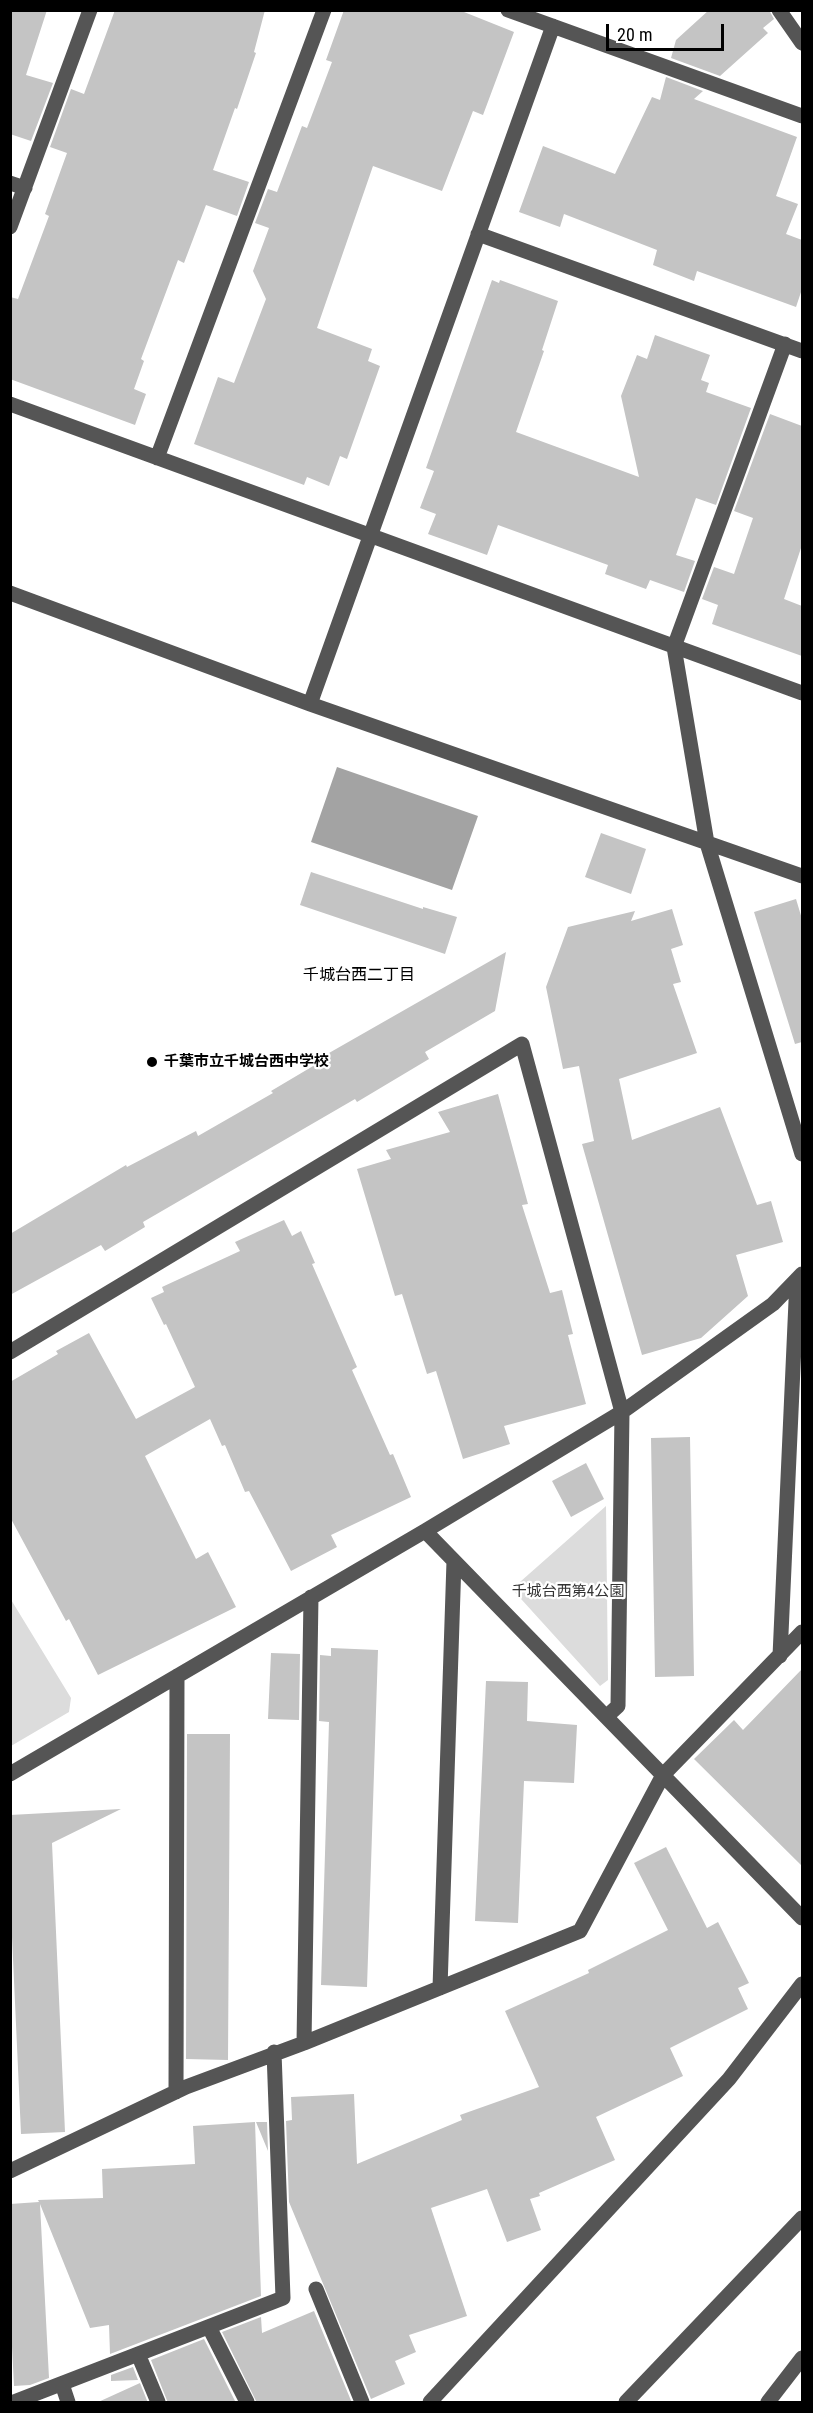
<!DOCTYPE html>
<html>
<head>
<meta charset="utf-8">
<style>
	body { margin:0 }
	#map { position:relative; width:813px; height:2413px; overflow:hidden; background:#fff; font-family:"Roboto Condensed",sans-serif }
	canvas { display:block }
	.frame { position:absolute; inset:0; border:12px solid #000; pointer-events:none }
	.scale { position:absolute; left:606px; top:24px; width:118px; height:27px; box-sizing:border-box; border:3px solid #000; border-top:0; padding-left:8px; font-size:18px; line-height:21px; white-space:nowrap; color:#000; -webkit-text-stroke:4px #fff; paint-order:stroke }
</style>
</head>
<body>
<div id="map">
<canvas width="813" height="2413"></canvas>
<div class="frame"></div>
<div class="scale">20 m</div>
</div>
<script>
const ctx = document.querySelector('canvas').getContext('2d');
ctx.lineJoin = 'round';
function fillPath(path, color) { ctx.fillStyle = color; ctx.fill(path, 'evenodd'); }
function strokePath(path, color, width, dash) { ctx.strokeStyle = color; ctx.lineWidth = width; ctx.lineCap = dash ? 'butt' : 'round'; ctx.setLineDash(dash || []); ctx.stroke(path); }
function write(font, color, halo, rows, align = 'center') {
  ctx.font = font + ' "Roboto Condensed","Noto Sans JP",sans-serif'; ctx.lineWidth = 4.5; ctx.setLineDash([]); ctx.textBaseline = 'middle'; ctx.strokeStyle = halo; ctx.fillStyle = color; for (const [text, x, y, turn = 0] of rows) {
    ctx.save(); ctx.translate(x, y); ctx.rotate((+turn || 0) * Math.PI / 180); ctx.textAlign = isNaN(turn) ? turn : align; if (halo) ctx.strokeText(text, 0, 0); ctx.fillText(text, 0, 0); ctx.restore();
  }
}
const green = new Path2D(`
	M 606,1506 L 608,1680 L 600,1686 L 512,1589 Z
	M 10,1598 L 71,1698 L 69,1712 L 11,1746 Z`);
const water = new Path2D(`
	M 337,767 L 478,816 L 452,890 L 311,842 Z`);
const building = new Path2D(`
	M 10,10 L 47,10 L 26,75 L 53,83 L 31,141 L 10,134 Z
	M 115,10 L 265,10 L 254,52 L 256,53 L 237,109 L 235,108 L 213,170 L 249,182 L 237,216 L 206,205 L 184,263 L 178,260 L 141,359 L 144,361 L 134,389 L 146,394 L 135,425 L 10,379 L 10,297 L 18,299 L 49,216 L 45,214 L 67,153 L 50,147 L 71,89 L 84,94 Z
	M 344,10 L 459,10 L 514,32 L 483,115 L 473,111 L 442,191 L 373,166 L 317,328 L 372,349 L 368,361 L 380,366 L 347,459 L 340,456 L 329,486 L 307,477 L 304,485 L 194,444 L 218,377 L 234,383 L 266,299 L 253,271 L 269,228 L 255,223 L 268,189 L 277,192 L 302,126 L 307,128 L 332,62 L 326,60 Z
	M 709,10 L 769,10 L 774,19 L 763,28 L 768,33 L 720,76 L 671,58 L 676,40 Z
	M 666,77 L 703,91 L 694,99 L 797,137 L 776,196 L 798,204 L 786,234 L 802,240 L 802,289 L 796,307 L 697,271 L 694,281 L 653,265 L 657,250 L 564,214 L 560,227 L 519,212 L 543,146 L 615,174 L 652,97 L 660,100 Z
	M 492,280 L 499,283 L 500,280 L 558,301 L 542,350 L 544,351 L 516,432 L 639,477 L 621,396 L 637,355 L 647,359 L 655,335 L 710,355 L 701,380 L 709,383 L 706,392 L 751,408 L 716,505 L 696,498 L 676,555 L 695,561 L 684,592 L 650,580 L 646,589 L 605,574 L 608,565 L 498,525 L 487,555 L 428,534 L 436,514 L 420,508 L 434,471 L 426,468 Z
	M 770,414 L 802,426 L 802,545 L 784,599 L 802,606 L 802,656 L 712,624 L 718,605 L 702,599 L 714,567 L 734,574 L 753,518 L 734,511 Z
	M 601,833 L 646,849 L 631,894 L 585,877 Z
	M 311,872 L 423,909 L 423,907 L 457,917 L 445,954 L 300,905 Z
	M 796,899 L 802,919 L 802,1042 L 795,1044 L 754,912 Z
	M 672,909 L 683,945 L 671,949 L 681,982 L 673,984 L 697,1053 L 619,1079 L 632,1140 L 720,1107 L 757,1205 L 771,1201 L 783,1242 L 736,1255 L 748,1296 L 701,1338 L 642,1355 L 582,1144 L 594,1141 L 579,1066 L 563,1069 L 546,987 L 568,927 L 635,911 L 631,921 Z
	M 506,952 L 495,1011 L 425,1052 L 429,1059 L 357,1102 L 355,1099 L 143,1222 L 145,1227 L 105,1251 L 101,1245 L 10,1295 L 10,1234 L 126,1165 L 127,1167 L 196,1131 L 198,1136 L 273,1093 L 271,1091 L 330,1056 L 329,1053 Z
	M 498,1094 L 528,1204 L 522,1205 L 550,1293 L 562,1290 L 573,1334 L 568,1335 L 586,1404 L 504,1426 L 510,1444 L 463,1459 L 436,1371 L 427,1374 L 402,1294 L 395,1296 L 357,1169 L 391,1159 L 386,1150 L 450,1132 L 438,1112 Z
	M 284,1220 L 292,1236 L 301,1231 L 315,1263 L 312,1264 L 357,1367 L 352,1370 L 390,1455 L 393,1454 L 411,1497 L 331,1535 L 337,1547 L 291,1571 L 249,1491 L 245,1492 L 225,1445 L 222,1446 L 210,1419 L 145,1456 L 196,1559 L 208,1552 L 236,1607 L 98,1675 L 69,1619 L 66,1621 L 10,1517 L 10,1382 L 58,1354 L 56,1351 L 89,1333 L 136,1419 L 195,1387 L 166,1324 L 164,1325 L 151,1298 L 164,1292 L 162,1287 L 240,1251 L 235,1242 Z
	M 690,1437 L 694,1676 L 655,1677 L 651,1438 Z
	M 586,1463 L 604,1499 L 571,1517 L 552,1481 Z
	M 331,1648 L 378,1650 L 367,1987 L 321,1985 L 329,1722 L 319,1721 L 320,1655 L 331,1656 Z
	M 271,1653 L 300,1654 L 299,1720 L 268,1719 Z
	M 802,1669 L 802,1866 L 694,1759 L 734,1720 L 743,1730 Z
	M 486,1681 L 528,1682 L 527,1721 L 577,1725 L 574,1783 L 524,1781 L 518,1923 L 475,1921 Z
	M 187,1734 L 230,1734 L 228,2060 L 186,2059 Z
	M 121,1809 L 52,1843 L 65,2132 L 21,2134 L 10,1893 L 10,1815 Z
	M 666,1847 L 707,1928 L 718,1922 L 749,1983 L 738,1988 L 748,2009 L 670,2048 L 683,2076 L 596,2117 L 615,2160 L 539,2193 L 540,2196 L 530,2199 L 541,2230 L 507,2242 L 487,2189 L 431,2208 L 467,2316 L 409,2335 L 416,2352 L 395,2361 L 405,2384 L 371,2399 L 289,2202 L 286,2121 L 292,2120 L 291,2097 L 354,2094 L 357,2164 L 462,2120 L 460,2115 L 539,2087 L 505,2011 L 589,1973 L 588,1970 L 668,1930 L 634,1863 Z
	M 255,2122 L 261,2296 L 110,2354 L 109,2325 L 90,2328 L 40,2204 L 49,2378 L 30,2385 L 14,2386 L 10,2307 L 10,2204 L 39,2202 L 38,2200 L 103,2198 L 102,2169 L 195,2164 L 193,2126 Z
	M 256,2122 L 267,2122 L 268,2151 Z
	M 314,2311 L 352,2403 L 257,2403 L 222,2332 L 261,2317 L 262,2333 Z
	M 204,2339 L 236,2403 L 168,2403 L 151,2360 Z
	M 133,2367 L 138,2380 L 111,2381 L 111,2375 Z
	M 140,2383 L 148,2403 L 96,2403 Z`);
const minor = new Path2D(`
	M 508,10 L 802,116
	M 779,10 L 802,43
	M 10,183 L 25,188
	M 10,227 L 90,10
	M 478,234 L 802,351
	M 785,344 L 674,647 L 707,843 L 802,1154
	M 10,404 L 802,693
	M 157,458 L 324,10
	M 10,593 L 310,704 L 802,876
	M 310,704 L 553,26
	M 10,1352 L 522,1044 L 622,1412 L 618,1706 L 606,1717
	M 425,1531 L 802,1918
	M 780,1656 L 797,1279
	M 10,1774 L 425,1531 L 622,1412 L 773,1304 L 802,1274
	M 440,1988 L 454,1561
	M 304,2043 L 311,1597
	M 176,2092 L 177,1676
	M 10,2171 L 186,2087 L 304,2043 L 580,1931 L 663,1775 L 802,1632
	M 316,2289 L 362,2402
	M 209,2327 L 247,2402
	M 138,2354 L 158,2402
	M 62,2384 L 68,2402
	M 14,2402 L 283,2298 L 274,2052
	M 430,2402 L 729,2079 L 802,1984
	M 626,2402 L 802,2218
	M 768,2402 L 802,2358`);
const markers = [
	[152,1062,6,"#000"]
];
const poiNames = [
	["千葉市立千城台西中学校",164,1062]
];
const parkNames = [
	["千城台西第4公園",568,1592]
];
const neighbourhoodNames = [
	["千城台西二丁目",359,976]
];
fillPath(green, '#dcdcdc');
fillPath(water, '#a3a3a3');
fillPath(building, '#c4c4c4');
strokePath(minor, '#555', 15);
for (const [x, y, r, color] of markers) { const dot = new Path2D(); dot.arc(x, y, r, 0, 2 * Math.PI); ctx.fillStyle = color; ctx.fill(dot); strokePath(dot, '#fff', 2); }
write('bold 15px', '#000', '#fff', poiNames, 'left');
write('15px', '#333', '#fff', parkNames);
write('16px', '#000', '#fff', neighbourhoodNames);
</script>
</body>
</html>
